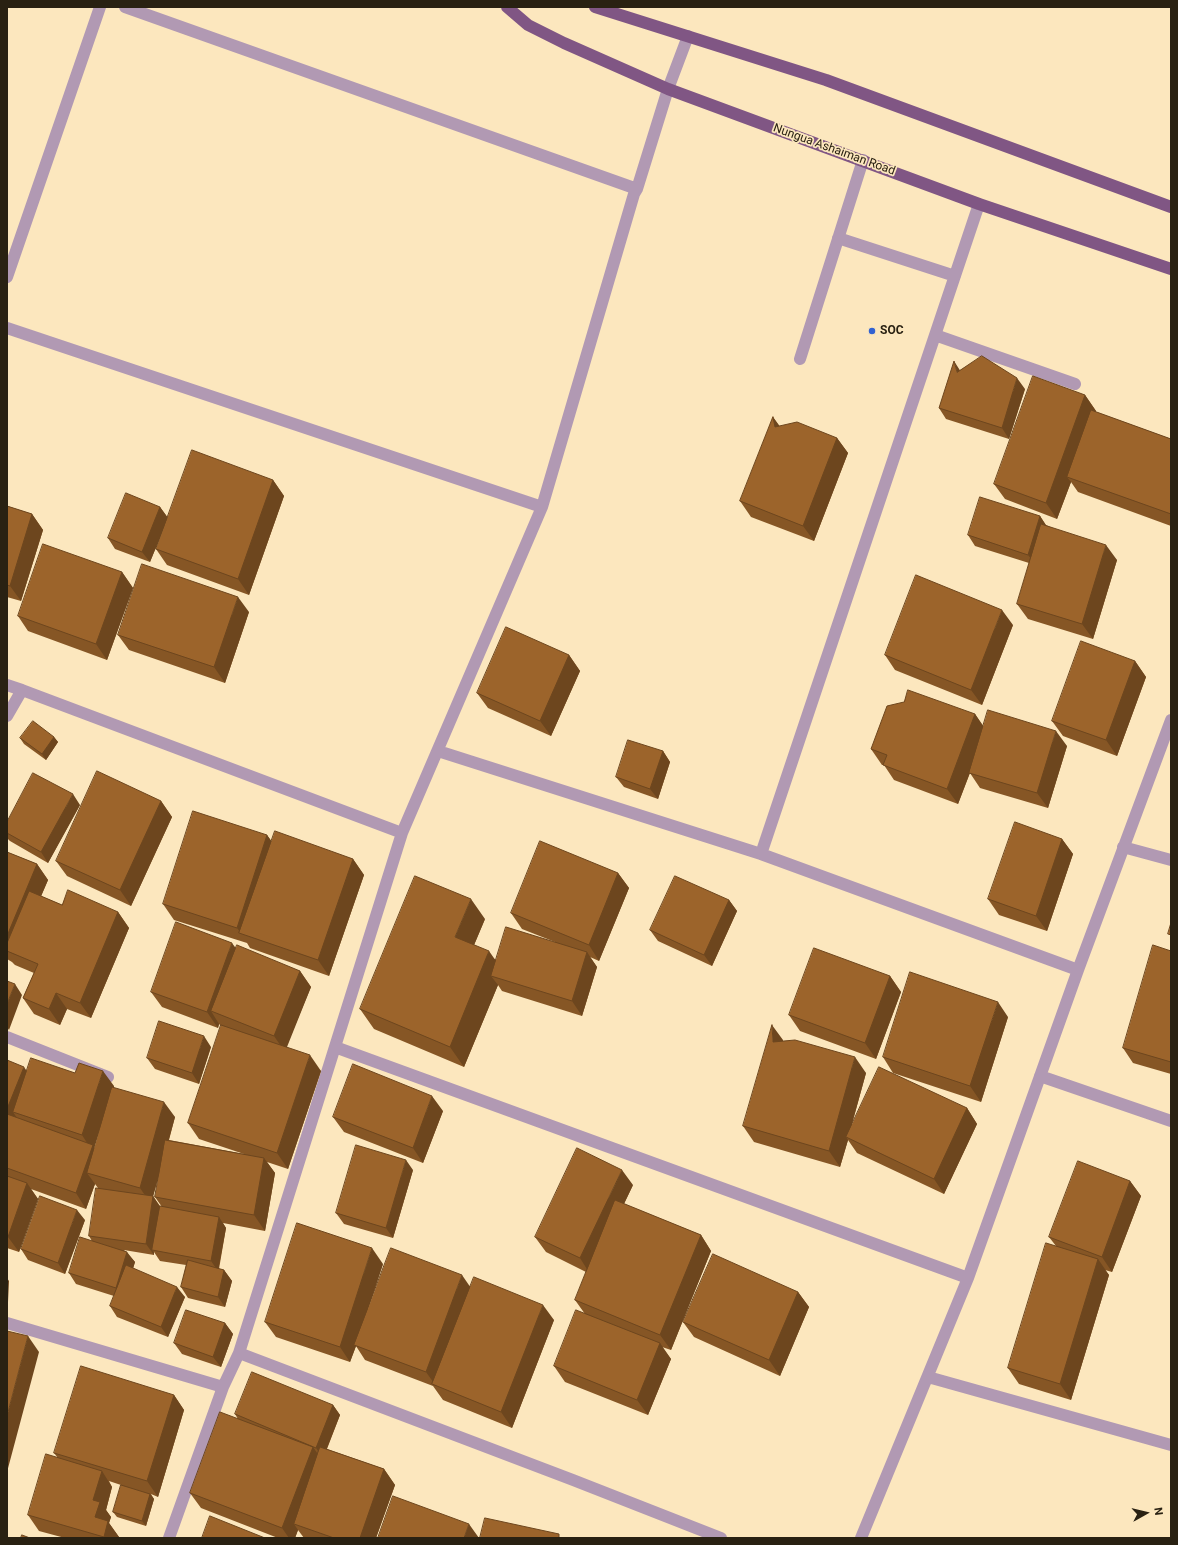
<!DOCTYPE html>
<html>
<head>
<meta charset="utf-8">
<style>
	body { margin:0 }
	#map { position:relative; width:1178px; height:1545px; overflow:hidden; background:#fce7be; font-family:Roboto,sans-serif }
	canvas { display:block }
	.frame { position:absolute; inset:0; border:8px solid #292112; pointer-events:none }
	.north { position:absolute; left:1126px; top:1493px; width:40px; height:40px; -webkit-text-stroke:3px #fce7be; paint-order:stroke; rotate:82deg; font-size:11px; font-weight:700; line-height:16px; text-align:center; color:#292112 }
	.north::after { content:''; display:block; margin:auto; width:14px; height:18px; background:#292112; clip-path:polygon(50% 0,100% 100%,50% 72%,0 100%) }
</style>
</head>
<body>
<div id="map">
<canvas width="1178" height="1545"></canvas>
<div class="frame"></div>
<div class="north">N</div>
</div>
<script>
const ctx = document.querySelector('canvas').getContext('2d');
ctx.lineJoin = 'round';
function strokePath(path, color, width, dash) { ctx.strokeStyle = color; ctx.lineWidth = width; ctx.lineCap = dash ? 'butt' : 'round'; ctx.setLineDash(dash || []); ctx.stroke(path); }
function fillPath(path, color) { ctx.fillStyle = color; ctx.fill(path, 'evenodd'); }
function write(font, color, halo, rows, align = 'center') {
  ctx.font = font + ' Roboto,sans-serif'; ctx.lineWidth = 3.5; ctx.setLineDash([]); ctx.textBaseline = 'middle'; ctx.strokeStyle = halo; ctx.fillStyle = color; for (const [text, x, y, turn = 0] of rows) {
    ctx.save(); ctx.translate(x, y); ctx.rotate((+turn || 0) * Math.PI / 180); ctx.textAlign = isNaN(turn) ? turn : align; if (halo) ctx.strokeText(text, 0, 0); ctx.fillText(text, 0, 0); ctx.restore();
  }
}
const minor = new Path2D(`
	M 125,7 L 637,189
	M 838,238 L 955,276
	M 7,277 L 100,7
	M 7,328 L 542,507
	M 935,335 L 1075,384
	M 800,359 L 863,160
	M 7,685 L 22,690
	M 7,716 L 22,690 L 402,833
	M 438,751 L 761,854 L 1078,970
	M 1123,847 L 1171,860
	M 761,854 L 979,204
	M 7,1037 L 108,1077
	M 335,1047 L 968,1278
	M 1040,1076 L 1171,1121
	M 7,1323 L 223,1387
	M 239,1353 L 573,1480 L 721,1538
	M 928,1377 L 1171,1445
	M 169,1538 L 223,1387 L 239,1353 L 402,833 L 542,507 L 634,194 L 637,189 L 668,89 L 688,36
	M 861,1538 L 968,1278 L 1078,970 L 1171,720`);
const major = new Path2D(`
	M 507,7 L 528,25 L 564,43 L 668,89 L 979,204 L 1171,269
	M 595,7 L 826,80 L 1171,207`);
const wall = new Path2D(`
	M 1025,389 L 1009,439 L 946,419 L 939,408 Z
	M 1085,395 L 1096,411 L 1096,412 L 1171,439 L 1171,526 L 1078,492 L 1071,482 L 1057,519 L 1005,499 L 994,484 Z
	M 773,417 L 779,426 L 837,438 L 848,453 L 814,541 L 751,517 L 740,501 Z
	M 273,480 L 284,496 L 249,595 L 167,565 L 156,549 L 168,518 L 150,562 L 115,549 L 108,538 L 160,507 L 168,518 Z
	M 7,506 L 32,514 L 43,530 L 21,601 L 7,597 Z
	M 1040,516 L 1046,525 L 1117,560 L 1093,639 L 1028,619 L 1017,604 L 1029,563 L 975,546 L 968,535 Z
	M 122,572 L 133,588 L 107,660 L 28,631 L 18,616 Z
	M 249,612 L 225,683 L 129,650 L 118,635 Z
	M 1013,625 L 982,705 L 895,670 L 885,655 Z
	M 569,655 L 580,671 L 551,736 L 488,708 L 477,693 Z
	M 1135,661 L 1146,677 L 1117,756 L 1063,736 L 1052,721 Z
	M 975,714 L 983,726 L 1067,746 L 1048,808 L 980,788 L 970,773 L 958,804 L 894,780 L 884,765 L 882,765 L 871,749 Z
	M 54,737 L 58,742 L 46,760 L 24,744 L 20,738 Z
	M 663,751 L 670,762 L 658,799 L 624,787 L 616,777 Z
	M 161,801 L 172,817 L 131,906 L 67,876 L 56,861 Z
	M 80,805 L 48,863 L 10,841 L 7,838 L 7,822 Z
	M 267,835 L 271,841 L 353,859 L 364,875 L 329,976 L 250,948 L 247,943 L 174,920 L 163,904 Z
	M 1062,839 L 1073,854 L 1047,931 L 999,915 L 988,899 Z
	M 7,852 L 37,864 L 48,880 L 41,896 L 62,905 L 118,912 L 129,928 L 91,1018 L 67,1009 L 60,1025 L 34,1014 L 23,998 L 34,973 L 15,965 L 12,962 L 7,959 Z
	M 618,873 L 629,888 L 599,961 L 590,957 L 597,967 L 582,1016 L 502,991 L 498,985 L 464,1067 L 374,1029 L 360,1009 L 485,919 L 474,945 L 496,960 L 555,942 L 522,929 L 511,913 Z
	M 729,900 L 737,911 L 712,966 L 658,941 L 650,930 Z
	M 236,948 L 300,971 L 311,987 L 286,1047 L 321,1071 L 288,1169 L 267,1162 L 275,1173 L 265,1231 L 223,1223 L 226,1228 L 219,1269 L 224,1270 L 232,1281 L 225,1307 L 188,1298 L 181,1287 L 186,1265 L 160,1261 L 154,1252 L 154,1255 L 124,1250 L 135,1262 L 133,1268 L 185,1297 L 168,1337 L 117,1317 L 110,1306 L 114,1296 L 76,1284 L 69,1273 L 92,1241 L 89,1236 L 98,1188 L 95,1184 L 86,1209 L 31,1189 L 38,1199 L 19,1252 L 7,1248 L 7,1060 L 27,1071 L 114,1086 L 114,1088 L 175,1117 L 169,1140 L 244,1154 L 199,1139 L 188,1123 L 221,1026 L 219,1024 L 218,1028 L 162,1007 L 151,992 ZM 100,1128 L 95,1148 L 94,1147 ZM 159,1175 L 155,1197 L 162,1207 L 160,1206 L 153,1196 Z
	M 1171,951 L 1171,1074 L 1133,1063 L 1123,1048 Z
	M 890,976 L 901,992 L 876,1059 L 800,1031 L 789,1015 Z
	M 1008,1017 L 981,1102 L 893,1073 L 883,1057 Z
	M 783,1040 L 783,1041 L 866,1073 L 852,1124 L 967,1108 L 977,1124 L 944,1194 L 857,1153 L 848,1140 L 840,1167 L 754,1142 L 743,1126 Z
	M 211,1047 L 199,1084 L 155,1069 L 147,1058 Z
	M 443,1111 L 423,1163 L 344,1132 L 333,1117 Z
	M 413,1170 L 393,1238 L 344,1224 L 336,1213 Z
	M 1130,1181 L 1141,1196 L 1112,1272 L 1105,1270 L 1109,1275 L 1071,1400 L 1019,1384 L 1008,1368 L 1056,1246 L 1049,1237 Z
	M 633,1185 L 624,1204 L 701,1235 L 711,1251 L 671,1350 L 662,1347 L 671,1359 L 648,1415 L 565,1382 L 554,1366 L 585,1314 L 575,1300 L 586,1272 L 546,1252 L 535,1237 Z
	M 85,1220 L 65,1274 L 28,1260 L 21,1249 Z
	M 383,1264 L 368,1309 L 470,1286 L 554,1320 L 512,1428 L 443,1400 L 433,1386 L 365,1360 L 356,1346 L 350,1362 L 276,1337 L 265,1322 Z
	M 798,1292 L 809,1307 L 780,1376 L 694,1337 L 683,1322 Z
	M 225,1323 L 233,1334 L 221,1367 L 182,1354 L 174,1343 Z
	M 174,1395 L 184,1410 L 158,1497 L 151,1494 L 154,1499 L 146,1526 L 117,1517 L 113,1512 L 121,1485 L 109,1481 L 112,1487 L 106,1510 L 111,1517 L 109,1523 L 119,1537 L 118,1538 L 65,1538 L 39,1531 L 28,1515 L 58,1458 L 54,1453 Z
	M 333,1405 L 340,1415 L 327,1449 L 384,1469 L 395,1485 L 376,1538 L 304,1538 L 298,1530 L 295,1538 L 278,1538 L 201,1508 L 190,1493 L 238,1419 L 235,1414 Z`);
const shadedWall = new Path2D(`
	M 954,361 L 961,372 L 957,372 Z
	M 1017,378 L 1025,389 L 1009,439 L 1002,428 Z
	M 1085,395 L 1096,411 L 1072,478 L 1067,477 L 1071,482 L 1057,519 L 1046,503 Z
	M 773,417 L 784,432 L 775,427 Z
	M 837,438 L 848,453 L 814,541 L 803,526 Z
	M 273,480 L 284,496 L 249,595 L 238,579 Z
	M 160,507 L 168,518 L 150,562 L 142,552 Z
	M 32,514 L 43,530 L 21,601 L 10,586 Z
	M 1040,516 L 1047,527 L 1036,565 L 1028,555 Z
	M 1106,545 L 1117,560 L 1093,639 L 1082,624 Z
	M 122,572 L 133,588 L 107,660 L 96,644 Z
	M 238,597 L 249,612 L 225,683 L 214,667 Z
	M 1002,610 L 1013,625 L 982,705 L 971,690 Z
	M 569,655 L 580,671 L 551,736 L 540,721 Z
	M 1135,661 L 1146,677 L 1117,756 L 1106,740 Z
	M 975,714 L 986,730 L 958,804 L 947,789 Z
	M 1056,731 L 1067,746 L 1048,808 L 1037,793 Z
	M 54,737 L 58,742 L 46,760 L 42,754 Z
	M 663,751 L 670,762 L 658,799 L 650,789 Z
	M 73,794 L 80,805 L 48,863 L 41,852 Z
	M 161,801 L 172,817 L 131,906 L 120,890 Z
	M 267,835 L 278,850 L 241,933 L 237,928 Z
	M 1062,839 L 1073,854 L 1047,931 L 1036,916 Z
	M 353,859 L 364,875 L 329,976 L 318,960 Z
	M 37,864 L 48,880 L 16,955 L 7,951 L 7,936 Z
	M 618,873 L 629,888 L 599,961 L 589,945 Z
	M 471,899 L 485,919 L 469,957 L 455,937 Z
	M 729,900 L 737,911 L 712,966 L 704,955 Z
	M 118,912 L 129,928 L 91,1018 L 80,1003 Z
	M 232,943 L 243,958 L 211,1011 L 219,1024 L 218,1028 L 207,1012 Z
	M 489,951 L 503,971 L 491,976 L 498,985 L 464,1067 L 450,1047 Z
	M 587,952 L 597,967 L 582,1016 L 572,1001 Z
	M 300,971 L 311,987 L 285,1052 L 274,1036 Z
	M 890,976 L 901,992 L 876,1059 L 865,1043 Z
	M 15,984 L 22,995 L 9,1030 L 7,1027 L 7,1004 Z
	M 56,993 L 67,1009 L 60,1025 L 49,1009 Z
	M 998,1002 L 1008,1017 L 981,1102 L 970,1086 Z
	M 772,1025 L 783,1040 L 784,1058 L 773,1042 Z
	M 204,1036 L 211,1047 L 199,1084 L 192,1073 Z
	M 310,1055 L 321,1071 L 288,1169 L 277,1153 Z
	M 855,1057 L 866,1073 L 848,1138 L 846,1137 L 848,1140 L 840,1167 L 829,1151 Z
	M 24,1067 L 35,1083 L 13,1112 L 19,1121 L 7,1116 L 7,1109 Z
	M 103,1071 L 114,1086 L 94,1147 L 103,1161 L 87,1173 L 95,1184 L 86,1209 L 76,1193 L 91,1149 L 82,1135 Z
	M 432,1096 L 443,1111 L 423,1163 L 413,1148 Z
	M 164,1102 L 175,1117 L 151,1204 L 140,1188 Z
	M 967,1108 L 977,1124 L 944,1194 L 934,1179 Z
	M 264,1158 L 275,1173 L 265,1231 L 254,1215 Z
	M 406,1160 L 413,1170 L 393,1238 L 386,1228 Z
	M 622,1170 L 633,1185 L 590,1274 L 580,1258 Z
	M 1130,1181 L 1141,1196 L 1112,1272 L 1102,1257 Z
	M 27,1183 L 38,1199 L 19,1252 L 8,1237 Z
	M 153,1196 L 160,1207 L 152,1250 L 154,1252 L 154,1255 L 146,1244 Z
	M 77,1210 L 85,1220 L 65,1274 L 58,1263 Z
	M 219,1217 L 226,1228 L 218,1271 L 211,1261 Z
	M 701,1235 L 711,1251 L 671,1350 L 660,1335 Z
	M 372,1248 L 383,1264 L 356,1345 L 354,1345 L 356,1346 L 350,1362 L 340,1347 Z
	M 127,1252 L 135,1262 L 124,1299 L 116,1288 Z
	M 1098,1259 L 1109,1275 L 1071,1400 L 1060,1384 Z
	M 224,1270 L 232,1281 L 225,1307 L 218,1297 Z
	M 462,1275 L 473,1291 L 436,1386 L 426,1372 Z
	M 7,1278 L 9,1281 L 8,1302 L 7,1301 Z
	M 177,1287 L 185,1297 L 168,1337 L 161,1327 Z
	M 798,1292 L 809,1307 L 780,1376 L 769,1360 Z
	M 543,1305 L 554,1320 L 512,1428 L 501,1412 Z
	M 225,1323 L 233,1334 L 221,1367 L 213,1357 Z
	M 28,1336 L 39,1352 L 7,1472 L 7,1416 Z
	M 660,1343 L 671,1359 L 648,1415 L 637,1400 Z
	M 174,1395 L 184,1410 L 158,1497 L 147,1481 Z
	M 333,1405 L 340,1415 L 323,1458 L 316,1448 Z
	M 313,1447 L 324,1463 L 294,1524 L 298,1530 L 295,1538 L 289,1538 L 282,1528 Z
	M 384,1469 L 395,1485 L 376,1538 L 360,1538 Z
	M 102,1471 L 112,1487 L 106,1510 L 111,1517 L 109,1523 L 119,1537 L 118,1538 L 104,1538 L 95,1517 L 93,1500 Z
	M 150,1494 L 154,1499 L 146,1526 L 142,1521 Z
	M 469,1524 L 479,1538 L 464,1538 Z`);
const building = new Path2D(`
	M 982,356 L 1017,378 L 1002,428 L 939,408 L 954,361 L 957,372 Z
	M 1033,376 L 1085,395 L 1046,503 L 994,484 Z
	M 1091,410 L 1171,439 L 1171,514 L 1067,477 Z
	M 773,417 L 775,427 L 797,422 L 837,438 L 803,526 L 740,501 Z
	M 192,450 L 273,480 L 238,579 L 156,549 Z
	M 126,493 L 160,507 L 142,552 L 108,538 Z
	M 980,497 L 1040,516 L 1028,555 L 968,535 Z
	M 7,506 L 32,514 L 10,586 L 7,585 Z
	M 1041,524 L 1106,545 L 1082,624 L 1017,604 Z
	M 43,544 L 122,572 L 96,644 L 18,616 Z
	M 142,564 L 238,597 L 214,667 L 118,635 Z
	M 916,575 L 1002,610 L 971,690 L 885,655 Z
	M 506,627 L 569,655 L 540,721 L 477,693 Z
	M 1081,641 L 1135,661 L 1106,740 L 1052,721 Z
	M 908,690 L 975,714 L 947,789 L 883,765 L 887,755 L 871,749 L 887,706 L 904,702 Z
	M 988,710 L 1056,731 L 1037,793 L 969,773 Z
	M 33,721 L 54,737 L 42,754 L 20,738 Z
	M 628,740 L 663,751 L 650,789 L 616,777 Z
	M 97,771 L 161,801 L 120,890 L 56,861 Z
	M 33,773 L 73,794 L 41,852 L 7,833 L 7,822 Z
	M 193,811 L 267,835 L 237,928 L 163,904 Z
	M 1015,822 L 1062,839 L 1036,916 L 988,899 Z
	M 275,831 L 353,859 L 318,960 L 239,933 Z
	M 540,841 L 618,873 L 589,945 L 511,913 Z
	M 7,852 L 37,864 L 7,936 Z
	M 415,876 L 471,899 L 455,937 L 489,951 L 450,1047 L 360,1009 Z
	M 675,876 L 729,900 L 704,955 L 650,930 Z
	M 68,890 L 118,912 L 80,1003 L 56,993 L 49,1009 L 23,998 L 38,964 L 7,951 L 7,943 L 29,891 L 62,905 Z
	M 176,922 L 232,943 L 207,1012 L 151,992 Z
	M 1171,923 L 1171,935 L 1168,934 Z
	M 506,927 L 587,952 L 572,1001 L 491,976 Z
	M 237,945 L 300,971 L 274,1036 L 211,1011 Z
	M 1153,945 L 1171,951 L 1171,1062 L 1123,1048 Z
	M 814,948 L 890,976 L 865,1043 L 789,1015 Z
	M 910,972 L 998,1002 L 970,1086 L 883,1057 Z
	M 7,981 L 15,984 L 7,1004 Z
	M 159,1021 L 204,1036 L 192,1073 L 147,1058 Z
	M 221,1025 L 310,1055 L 277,1153 L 188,1123 Z
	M 772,1025 L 773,1042 L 795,1040 L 855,1057 L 829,1151 L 743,1126 Z
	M 31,1058 L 75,1073 L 79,1063 L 103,1071 L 82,1135 L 13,1112 Z
	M 7,1060 L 24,1067 L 7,1109 Z
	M 353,1064 L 432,1096 L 413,1148 L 333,1117 Z
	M 879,1067 L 967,1108 L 934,1179 L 846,1137 Z
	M 112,1087 L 164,1102 L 140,1188 L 87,1173 Z
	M 7,1114 L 93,1145 L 76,1193 L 7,1168 Z
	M 165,1140 L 264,1158 L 254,1215 L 155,1197 Z
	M 356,1145 L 406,1160 L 386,1228 L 336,1213 Z
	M 577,1148 L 622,1170 L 580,1258 L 535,1237 Z
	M 1078,1161 L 1130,1181 L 1102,1257 L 1049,1237 Z
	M 7,1176 L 27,1183 L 8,1237 L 7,1236 Z
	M 96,1188 L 153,1196 L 146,1244 L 89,1236 Z
	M 40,1196 L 77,1210 L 58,1263 L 21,1249 Z
	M 615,1200 L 701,1235 L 660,1335 L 575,1300 Z
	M 160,1206 L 219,1217 L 211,1261 L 152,1250 Z
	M 297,1223 L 372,1248 L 340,1347 L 265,1322 Z
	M 80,1237 L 127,1252 L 116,1288 L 69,1273 Z
	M 1046,1243 L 1098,1259 L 1060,1384 L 1008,1368 Z
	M 391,1248 L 462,1275 L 426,1372 L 354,1345 Z
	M 713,1254 L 798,1292 L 769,1360 L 683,1322 Z
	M 188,1260 L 224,1270 L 218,1297 L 181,1287 Z
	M 126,1265 L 177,1287 L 161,1327 L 110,1306 Z
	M 474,1277 L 543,1305 L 501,1412 L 432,1384 Z
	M 186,1310 L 225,1323 L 213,1357 L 174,1343 Z
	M 576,1310 L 660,1343 L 637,1400 L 554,1366 Z
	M 7,1331 L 28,1336 L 7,1416 Z
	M 81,1366 L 174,1395 L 147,1481 L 54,1453 Z
	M 252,1372 L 333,1405 L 316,1448 L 235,1414 Z
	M 220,1412 L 313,1447 L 282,1528 L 190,1493 Z
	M 320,1447 L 384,1469 L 360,1538 L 334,1538 L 294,1524 Z
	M 46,1454 L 102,1471 L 93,1500 L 100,1502 L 95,1517 L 108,1521 L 104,1537 L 28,1515 Z
	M 121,1485 L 150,1494 L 142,1521 L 113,1512 Z
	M 393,1496 L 469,1524 L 464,1538 L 378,1538 Z
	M 210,1516 L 265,1538 L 202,1538 Z
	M 485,1518 L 559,1534 L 559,1538 L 480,1538 Z
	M 22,1535 L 30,1538 L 21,1538 Z`);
const markers = [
	[872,331,4,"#3262d1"]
];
const streetNames = [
	["Nungua Ashaiman Road",834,150,20]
];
const poiNames = [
	["SOC",880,331]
];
strokePath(minor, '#b199b3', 12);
strokePath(major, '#805684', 12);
fillPath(wall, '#865625');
fillPath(shadedWall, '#6d461e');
fillPath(building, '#9c642b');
strokePath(building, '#6d461e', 1);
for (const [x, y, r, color] of markers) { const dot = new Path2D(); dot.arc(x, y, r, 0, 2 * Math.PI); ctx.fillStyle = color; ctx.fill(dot); strokePath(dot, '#fce7be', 1.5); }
write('12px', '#292112', '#fce7be', streetNames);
write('bold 12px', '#292112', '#fce7be', poiNames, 'left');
</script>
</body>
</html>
